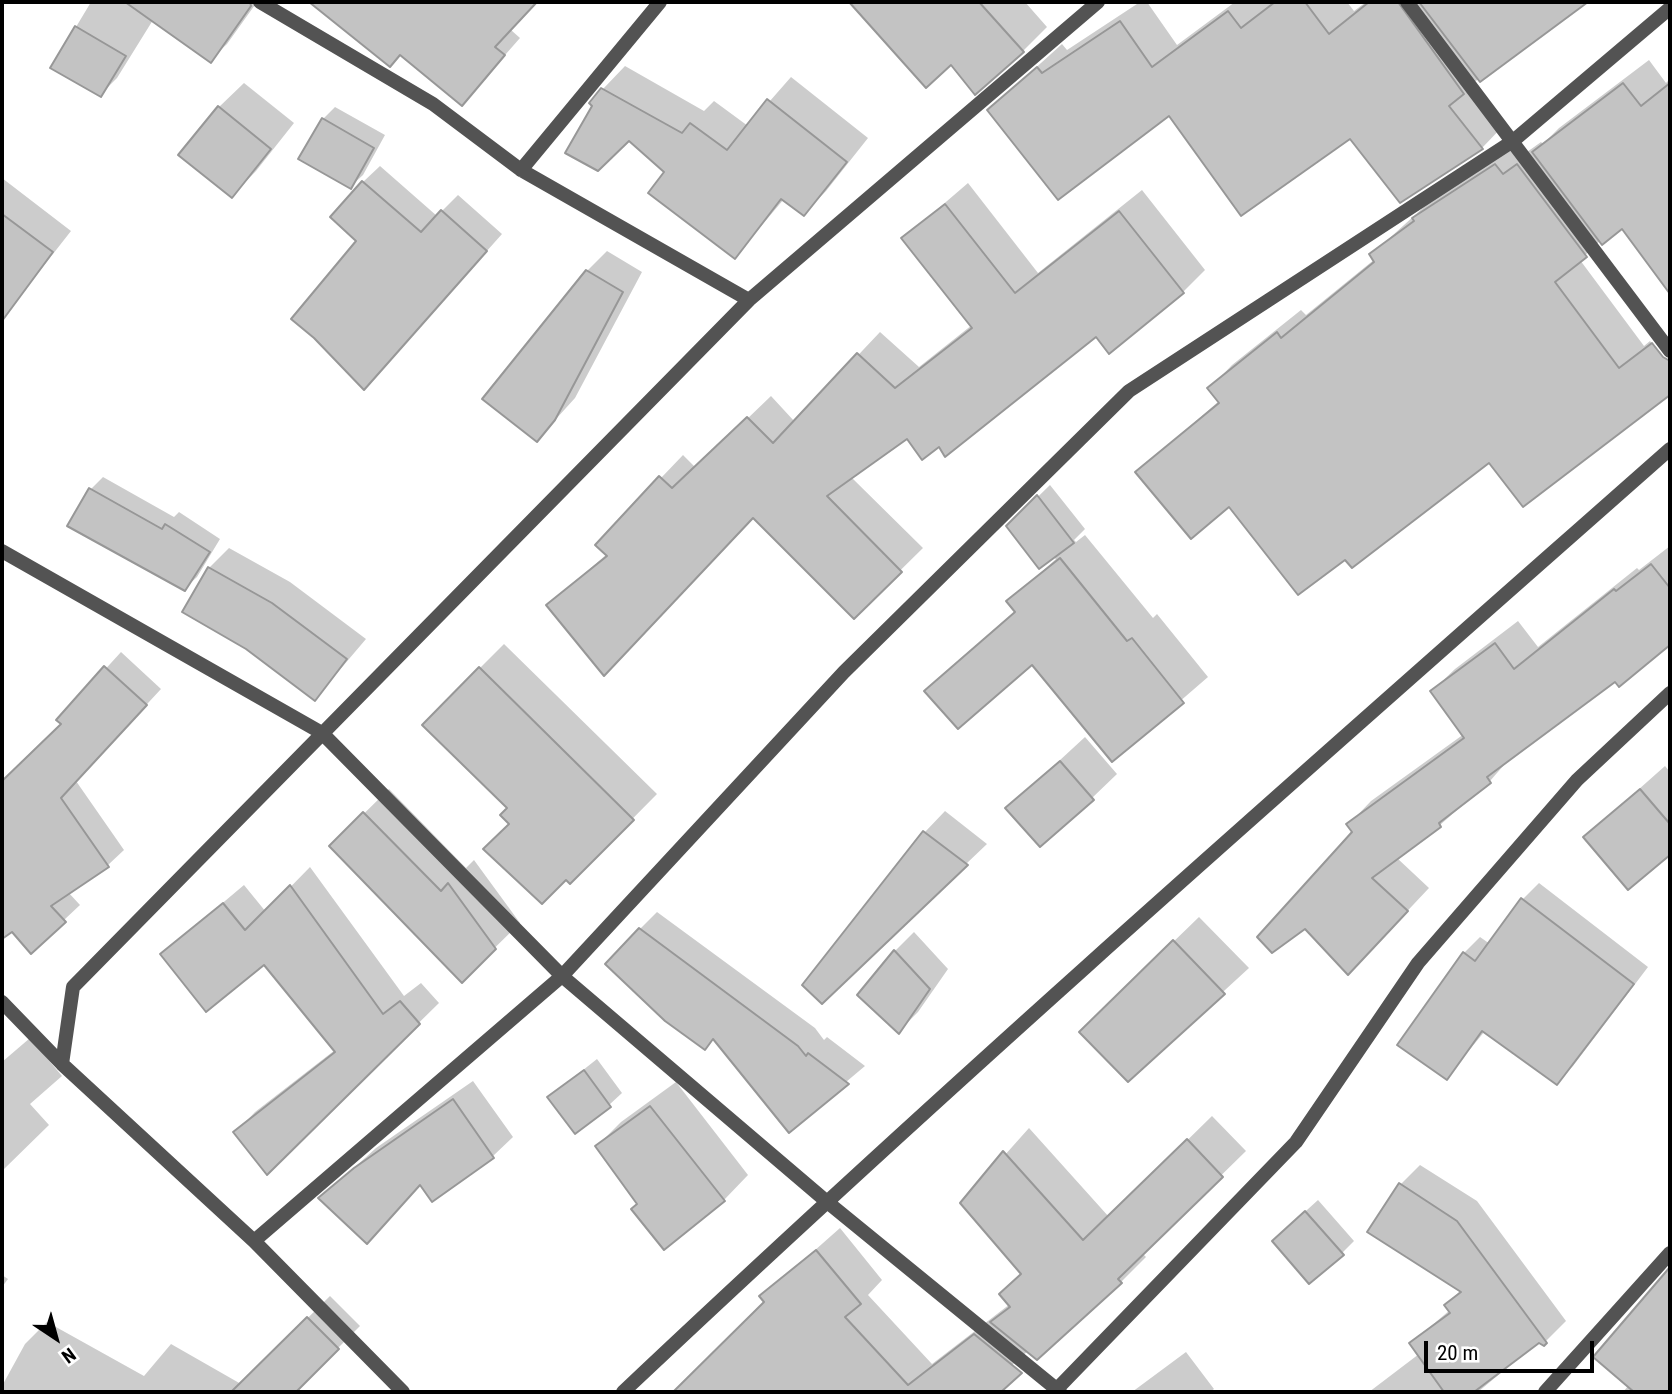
<!DOCTYPE html>
<html>
<head>
<meta charset="utf-8">
<style>
	body { margin:0 }
	#map { position:relative; width:1672px; height:1394px; overflow:hidden; background:#fff; font-family:"Roboto Condensed",sans-serif }
	canvas { display:block }
	.frame { position:absolute; inset:0; border:4px solid #000; pointer-events:none }
	.north { position:absolute; left:21px; top:1303px; width:70px; height:70px; -webkit-text-stroke:5px #fff; paint-order:stroke; rotate:144deg; font-size:19px; font-weight:700; line-height:28px; text-align:center; color:#000 }
	.north::after { content:''; display:block; margin:auto; width:24px; height:32px; background:#000; clip-path:polygon(50% 0,100% 100%,50% 72%,0 100%) }
	.scale { position:absolute; left:1424px; top:1341px; width:170px; height:32px; box-sizing:border-box; border:4px solid #000; border-top:0; padding-left:9px; font-size:21px; line-height:24px; white-space:nowrap; color:#000; -webkit-text-stroke:5px #fff; paint-order:stroke }
</style>
</head>
<body>
<div id="map">
<canvas width="1672" height="1394"></canvas>
<div class="frame"></div>
<div class="north">N</div>
<div class="scale">20 m</div>
</div>
<script>
const ctx = document.querySelector('canvas').getContext('2d');
ctx.lineJoin = 'round';
function fillPath(path, color) { ctx.fillStyle = color; ctx.fill(path, 'evenodd'); }
function strokePath(path, color, width, dash) { ctx.strokeStyle = color; ctx.lineWidth = width; ctx.lineCap = dash ? 'butt' : 'round'; ctx.setLineDash(dash || []); ctx.stroke(path); }
const shadow = new Path2D(`
	M 91,2 L 257,2 L 227,44 L 210,60 L 153,20 L 117,78 L 100,95 L 52,67 Z
	M 312,2 L 536,2 L 511,30 L 520,38 L 462,104 L 401,53 L 390,64 Z
	M 851,2 L 1025,2 L 1047,27 L 1023,51 L 951,63 L 926,85 Z
	M 1140,2 L 1147,2 L 1177,45 L 1235,2 L 1347,2 L 1354,11 L 1366,2 L 1585,2 L 1473,83 L 1505,124 L 1482,148 L 1350,137 L 1169,113 L 989,110 L 1062,44 L 1067,50 Z
	M 1649,60 L 1666,83 L 1670,79 L 1670,291 L 1622,227 L 1601,240 L 1580,260 L 1644,346 L 1650,341 L 1670,367 L 1670,390 L 1657,403 L 1490,460 L 1346,557 L 1230,505 L 1138,472 L 1219,401 L 1209,389 L 1232,365 L 1301,310 L 1306,315 L 1375,259 L 1371,255 L 1437,195 L 1519,142 L 1527,152 L 1541,142 L 1543,144 L 1559,128 Z
	M 625,66 L 704,111 L 714,101 L 748,126 L 791,77 L 868,138 L 826,191 L 804,214 L 784,199 L 735,257 L 603,89 Z
	M 244,83 L 294,123 L 256,171 L 232,196 L 219,107 Z
	M 335,107 L 385,135 L 363,175 L 350,187 L 323,119 Z
	M 380,166 L 437,216 L 458,195 L 502,234 L 380,371 L 359,240 L 363,182 Z
	M 2,178 L 71,231 L 2,319 Z
	M 968,183 L 1038,273 L 1142,190 L 1205,270 L 1183,292 L 1110,351 L 1096,334 L 940,445 L 907,437 L 851,477 L 923,548 L 854,616 L 753,516 L 548,605 L 607,554 L 661,478 L 683,455 L 696,468 L 771,396 L 795,422 L 880,332 L 919,367 L 972,325 L 904,238 Z
	M 607,251 L 642,272 L 575,398 L 537,440 L 587,271 Z
	M 103,477 L 174,517 L 179,512 L 220,539 L 197,577 L 184,589 L 91,489 Z
	M 1050,485 L 1085,529 L 1074,540 L 1076,542 L 1085,535 L 1153,618 L 1157,614 L 1208,677 L 1112,760 L 1032,663 L 927,691 L 1016,611 L 1009,601 L 1056,559 L 1008,526 Z
	M 1670,546 L 1670,641 L 1511,757 L 1490,781 L 1440,825 L 1397,858 L 1429,888 L 1349,973 L 1354,832 L 1349,824 L 1371,801 L 1464,734 L 1432,691 L 1455,669 L 1518,621 L 1538,647 L 1637,568 L 1639,570 Z
	M 229,548 L 290,582 L 366,639 L 315,699 L 209,568 Z
	M 504,644 L 657,794 L 570,882 L 511,823 L 480,668 Z
	M 121,652 L 161,689 L 76,781 L 124,850 L 108,865 L 68,892 L 80,905 L 31,951 L 2,919 L 4,899 L 2,897 L 2,783 L 63,724 L 59,720 Z
	M 1085,737 L 1117,774 L 1092,798 L 1008,808 Z
	M 1665,766 L 1670,772 L 1670,852 L 1628,888 L 1585,837 Z
	M 389,789 L 466,868 L 474,860 L 520,923 L 462,980 L 331,846 Z
	M 945,811 L 987,844 L 966,864 L 804,985 L 925,832 Z
	M 310,867 L 404,996 L 421,983 L 439,1003 L 267,1172 L 236,1132 L 255,1112 L 335,1050 L 264,962 L 162,954 L 244,885 L 266,912 Z
	M 1539,883 L 1648,967 L 1573,1066 L 1557,1082 L 1485,1031 L 1447,1077 L 1464,953 L 1480,937 L 1490,944 L 1523,899 Z
	M 657,912 L 815,1028 L 824,1040 L 827,1037 L 865,1066 L 789,1130 L 714,1038 L 704,1048 L 640,929 Z
	M 1199,917 L 1249,968 L 1128,1079 L 1106,1007 Z
	M 914,932 L 948,969 L 918,1012 L 899,1031 L 895,951 Z
	M 30,1038 L 62,1076 L 30,1104 L 49,1125 L 2,1171 L 2,1062 Z
	M 597,1059 L 622,1093 L 609,1105 L 549,1097 Z
	M 473,1081 L 513,1137 L 493,1156 L 432,1200 L 421,1184 L 367,1242 L 321,1198 L 376,1148 Z
	M 676,1082 L 748,1175 L 724,1200 L 639,1204 L 597,1146 L 621,1122 Z
	M 1212,1116 L 1246,1151 L 1142,1253 L 1146,1257 L 1121,1282 L 1058,1339 L 1028,1351 L 981,1392 L 676,1392 L 766,1302 L 762,1297 L 840,1228 L 882,1280 L 868,1295 L 932,1364 L 1010,1304 L 1023,1273 L 962,1203 L 1029,1128 L 1109,1217 Z
	M 1420,1165 L 1477,1201 L 1566,1321 L 1543,1344 L 1539,1341 L 1478,1392 L 1369,1392 L 1419,1354 L 1411,1343 L 1450,1310 L 1446,1305 L 1461,1290 L 1400,1185 Z
	M 1318,1200 L 1354,1241 L 1342,1253 L 1286,1229 Z
	M 1670,1270 L 1670,1392 L 1623,1392 L 1629,1385 L 1637,1309 Z
	M 2,1275 L 8,1279 L 2,1287 Z
	M 330,1296 L 360,1326 L 294,1392 L 2,1392 L 2,1386 L 25,1344 L 47,1322 L 144,1376 L 171,1344 L 241,1384 Z
	M 1186,1352 L 1214,1389 L 1210,1392 L 1132,1392 Z`);
const building = new Path2D(`
	M 125,2 L 250,2 L 251,6 L 211,63 Z
	M 309,2 L 537,2 L 495,47 L 505,55 L 462,106 L 400,55 L 390,67 Z
	M 849,2 L 979,2 L 1024,52 L 975,95 L 951,65 L 926,88 Z
	M 1275,2 L 1305,2 L 1329,34 L 1369,2 L 1398,2 L 1464,94 L 1449,106 L 1483,149 L 1400,203 L 1350,139 L 1241,216 L 1169,116 L 1058,200 L 987,110 L 1037,67 L 1042,73 L 1120,21 L 1152,67 L 1228,11 L 1241,28 Z
	M 1419,2 L 1588,2 L 1480,82 Z
	M 75,26 L 126,56 L 101,97 L 50,68 Z
	M 1623,83 L 1641,106 L 1670,83 L 1670,294 L 1622,229 L 1602,245 L 1532,152 Z
	M 601,88 L 682,133 L 690,123 L 727,150 L 767,99 L 847,162 L 804,216 L 781,199 L 735,259 L 648,193 L 664,172 L 629,141 L 598,171 L 565,153 L 592,106 L 589,103 Z
	M 218,106 L 271,149 L 232,198 L 178,155 Z
	M 322,118 L 374,148 L 351,189 L 298,159 Z
	M 1495,164 L 1503,174 L 1517,164 L 1587,257 L 1555,282 L 1619,368 L 1652,343 L 1663,357 L 1670,361 L 1670,395 L 1523,507 L 1489,463 L 1352,568 L 1345,560 L 1298,595 L 1229,507 L 1191,539 L 1135,472 L 1219,403 L 1207,388 L 1277,332 L 1281,338 L 1374,262 L 1369,254 L 1414,221 L 1412,218 Z
	M 362,181 L 421,232 L 441,210 L 487,251 L 364,390 L 314,338 L 291,319 L 356,241 L 330,217 Z
	M 945,204 L 1015,293 L 1119,211 L 1184,293 L 1109,354 L 1096,337 L 945,457 L 939,447 L 922,460 L 907,439 L 827,496 L 902,572 L 854,619 L 753,518 L 604,676 L 546,605 L 607,556 L 595,545 L 659,476 L 672,488 L 747,417 L 773,443 L 857,353 L 895,388 L 972,328 L 901,238 Z
	M 2,214 L 53,252 L 2,321 Z
	M 586,270 L 623,292 L 555,420 L 537,442 L 482,399 Z
	M 89,488 L 162,529 L 165,524 L 210,552 L 185,591 L 67,526 Z
	M 1037,495 L 1074,543 L 1039,569 L 1006,526 Z
	M 1060,558 L 1127,641 L 1132,638 L 1184,703 L 1112,762 L 1032,665 L 958,729 L 924,691 L 1015,612 L 1006,601 Z
	M 1651,564 L 1670,588 L 1670,645 L 1619,687 L 1615,682 L 1487,777 L 1491,783 L 1439,823 L 1441,827 L 1372,878 L 1408,911 L 1348,975 L 1305,929 L 1272,953 L 1257,937 L 1352,832 L 1346,824 L 1464,738 L 1430,691 L 1495,643 L 1514,669 L 1614,589 L 1616,591 Z
	M 208,567 L 272,603 L 347,659 L 315,701 L 246,649 L 182,612 Z
	M 104,666 L 147,705 L 61,798 L 109,867 L 51,906 L 66,922 L 31,954 L 12,932 L 2,939 L 2,781 L 61,724 L 56,720 Z
	M 479,667 L 634,820 L 570,884 L 566,880 L 542,904 L 483,849 L 509,824 L 500,815 L 507,808 L 422,725 Z
	M 1060,761 L 1094,800 L 1040,847 L 1005,808 Z
	M 1640,789 L 1670,824 L 1670,855 L 1628,890 L 1583,837 Z
	M 363,812 L 441,891 L 448,883 L 496,949 L 462,983 L 329,846 Z
	M 923,831 L 968,865 L 822,1004 L 802,985 Z
	M 290,885 L 383,1014 L 400,1001 L 420,1024 L 267,1175 L 233,1132 L 335,1052 L 264,965 L 206,1012 L 160,954 L 223,903 L 245,930 Z
	M 1521,898 L 1634,984 L 1557,1085 L 1482,1031 L 1447,1080 L 1397,1045 L 1463,952 L 1475,961 Z
	M 639,928 L 798,1046 L 806,1056 L 808,1053 L 849,1084 L 789,1133 L 713,1039 L 705,1050 L 665,1021 L 605,964 Z
	M 1173,940 L 1225,994 L 1128,1082 L 1079,1032 Z
	M 894,950 L 930,989 L 899,1034 L 857,995 Z
	M 584,1070 L 611,1107 L 575,1134 L 547,1097 Z
	M 453,1099 L 494,1158 L 432,1202 L 420,1185 L 367,1244 L 318,1198 L 354,1168 Z
	M 650,1106 L 725,1201 L 664,1250 L 631,1209 L 637,1204 L 595,1146 Z
	M 1187,1139 L 1223,1177 L 1118,1279 L 1122,1283 L 1037,1360 L 990,1322 L 1010,1307 L 999,1294 L 1021,1274 L 960,1203 L 1003,1151 L 1083,1240 Z
	M 1399,1183 L 1457,1221 L 1547,1343 L 1544,1346 L 1539,1343 L 1474,1392 L 1444,1392 L 1409,1343 L 1450,1313 L 1444,1305 L 1461,1292 L 1367,1232 Z
	M 1305,1211 L 1344,1255 L 1309,1284 L 1272,1241 Z
	M 816,1250 L 861,1304 L 845,1317 L 908,1385 L 974,1334 L 1022,1373 L 1001,1392 L 673,1392 L 764,1302 L 759,1296 Z
	M 1670,1267 L 1670,1392 L 1634,1392 L 1593,1357 Z
	M 307,1317 L 339,1349 L 296,1392 L 231,1392 Z`);
const street = new Path2D(`
	M 260,2 L 433,104 L 521,170 L 749,300
	M 1407,2 L 1670,351
	M 521,170 L 660,2
	M 2,551 L 322,733 L 562,976 L 826,1201 L 1060,1392
	M 2,1002 L 62,1064
	M 254,1241 L 562,976 L 844,672 L 1129,391 L 1513,141 L 1670,8
	M 403,1392 L 254,1241 L 62,1064 L 73,987 L 749,300 L 1098,2
	M 623,1392 C 965,1069 1318,760 1670,449
	M 1054,1392 L 1296,1142 L 1418,963 L 1577,780 L 1670,693
	M 1545,1392 L 1670,1253`);
fillPath(shadow, '#0003');
fillPath(building, '#c3c3c3');
strokePath(building, '#979797', 2);
strokePath(street, '#535353', 14);
</script>
</body>
</html>
